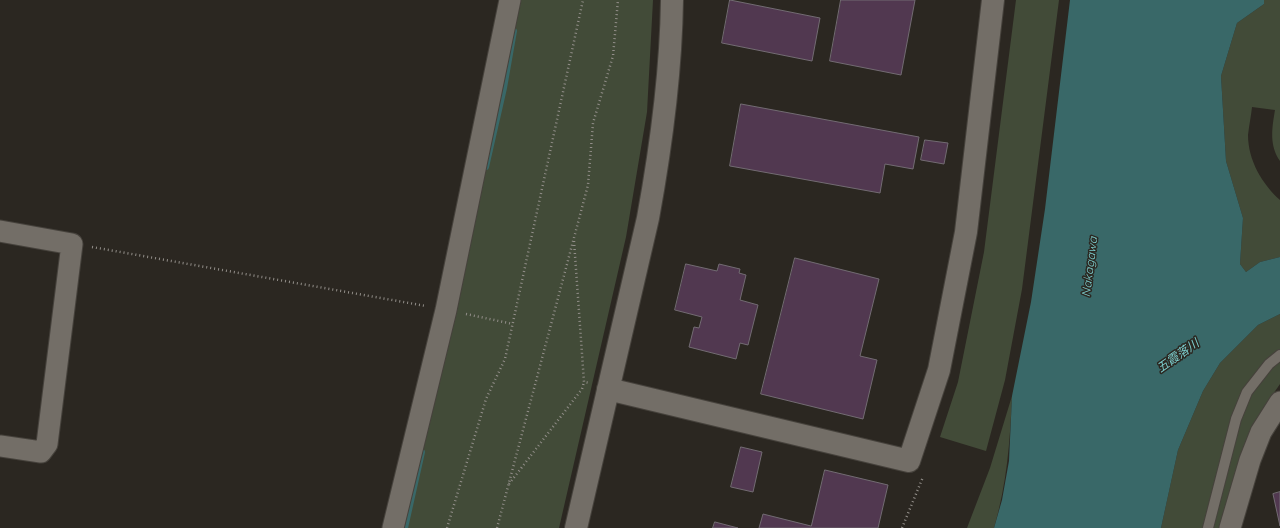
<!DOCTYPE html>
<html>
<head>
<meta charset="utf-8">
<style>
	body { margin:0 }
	canvas { display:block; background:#2b2721 }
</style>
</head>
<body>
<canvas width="1280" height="528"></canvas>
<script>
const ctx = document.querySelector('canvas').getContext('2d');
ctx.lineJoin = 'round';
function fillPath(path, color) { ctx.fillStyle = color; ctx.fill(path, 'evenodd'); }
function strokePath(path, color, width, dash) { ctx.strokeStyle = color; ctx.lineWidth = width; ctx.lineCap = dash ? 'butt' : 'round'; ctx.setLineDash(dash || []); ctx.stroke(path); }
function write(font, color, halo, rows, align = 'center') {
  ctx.font = font + ' Quicksand,"Noto Sans JP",sans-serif'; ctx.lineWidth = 3; ctx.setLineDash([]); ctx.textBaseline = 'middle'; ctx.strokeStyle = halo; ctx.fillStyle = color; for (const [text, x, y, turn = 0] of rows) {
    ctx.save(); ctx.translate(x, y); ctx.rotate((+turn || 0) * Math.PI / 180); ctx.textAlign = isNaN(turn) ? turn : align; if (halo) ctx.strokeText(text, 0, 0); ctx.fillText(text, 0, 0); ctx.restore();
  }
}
const green = new Path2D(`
	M 516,0 L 653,0 L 647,112 L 626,237 L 559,528 L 401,528 Z
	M 1016,0 L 1059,0 L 1022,289 L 1005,380 L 986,451 L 940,437 L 958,382 L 984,252 Z
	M 1264,0 L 1280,0 L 1280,161 C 1269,145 1272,128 1275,110 L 1252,107 C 1251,116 1249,126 1248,135 C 1248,160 1262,184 1280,200 L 1280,257 L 1260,262 L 1246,272 L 1240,264 L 1243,218 L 1226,161 L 1221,76 L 1237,23 L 1264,4 Z
	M 1280,314 L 1280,384 L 1262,410 L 1243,448 L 1220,528 L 1161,528 L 1178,450 L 1203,391 L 1220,363 L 1258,325 Z
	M 1012,396 C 1010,442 1007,483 994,528 L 967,528 L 990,468 Z`);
const water = new Path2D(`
	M 1070,0 L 1264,0 L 1264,4 L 1237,23 L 1221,76 L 1226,161 L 1243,218 L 1240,264 L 1246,272 L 1260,262 L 1280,257 L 1280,314 L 1258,325 L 1220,363 L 1203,391 L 1178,450 L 1161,528 L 994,528 L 1002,500 L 1009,461 L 1012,396 L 1031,302 L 1045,209 Z`);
const stream = new Path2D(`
	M 486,167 L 504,88 L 514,31
	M 405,528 L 422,452`);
const building = new Path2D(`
	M 730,0 L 820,18 L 812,61 L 722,43 Z
	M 841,0 L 915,0 L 901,75 L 830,61 Z
	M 741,104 L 919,137 L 913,169 L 885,164 L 880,193 L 730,166 Z
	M 925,140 L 948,143 L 944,164 L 921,160 Z
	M 795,258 L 879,279 L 860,356 L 877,360 L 863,419 L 761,394 Z
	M 686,264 L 717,271 L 719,264 L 740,269 L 739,273 L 746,275 L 740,300 L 758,305 L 748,345 L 740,343 L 736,359 L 689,347 L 694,327 L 699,328 L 702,317 L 675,310 Z
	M 741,447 L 762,452 L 753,492 L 731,487 Z
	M 825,470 L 888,485 L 878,528 L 759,528 L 763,514 L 811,526 Z
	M 1280,492 L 1280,526 L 1273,494 Z
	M 715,522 L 738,528 L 713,528 Z`);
const path = new Path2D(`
	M 574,241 L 584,382 L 590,383
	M 92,247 L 426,306
	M 466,314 L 513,324
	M 509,484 L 582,389 L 584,382
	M 447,528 L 486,399 L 505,359 L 583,0
	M 497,528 L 588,185 L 593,123 L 613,56 L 618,0
	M 902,528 L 923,477`);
const service = new Path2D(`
	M 1208,528 L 1236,419 L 1247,392 L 1269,364 L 1280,355`);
const minor = new Path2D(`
	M 0,231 L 72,244 L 47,444 L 41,452 L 0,446
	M 393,528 L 446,310 L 510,0
	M 1230,528 L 1250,460 L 1261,432 L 1280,402`);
const tertiary = new Path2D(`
	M 608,389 L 909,461 L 939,370 L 966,232 L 993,0
	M 576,528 L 648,218 C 661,147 671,73 672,0`);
const waterNames = [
	["Nakagawa",1090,267,-83],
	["五霞落川",1178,356,-35]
];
fillPath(green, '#424b38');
fillPath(water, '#396868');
strokePath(stream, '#396868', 6);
fillPath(building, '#513850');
strokePath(building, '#726b72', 1);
strokePath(service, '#46423c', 12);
strokePath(minor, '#46423c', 23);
strokePath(tertiary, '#46423c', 24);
strokePath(path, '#928e89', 2.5, [1, 3]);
strokePath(service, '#736e67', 10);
strokePath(minor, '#736e67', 21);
strokePath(tertiary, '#736e67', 22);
write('italic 12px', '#7ccfcf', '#2b2721', waterNames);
</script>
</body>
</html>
